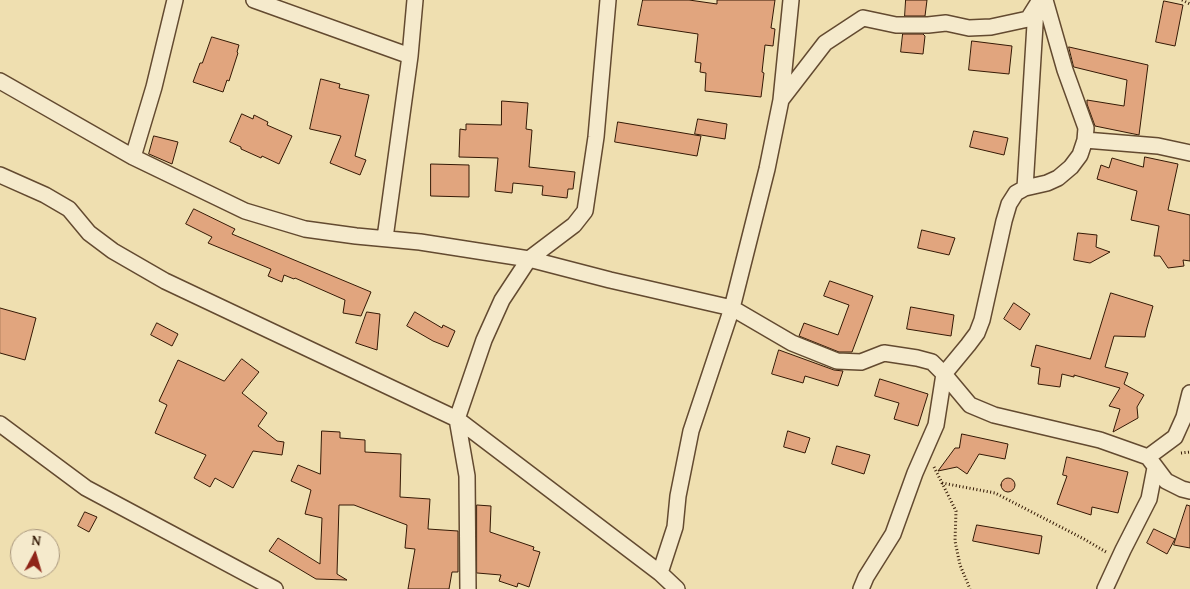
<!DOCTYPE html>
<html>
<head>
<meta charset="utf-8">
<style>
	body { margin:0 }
	#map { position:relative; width:1190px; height:589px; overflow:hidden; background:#efdfb0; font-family:"Gentium Book Plus",serif }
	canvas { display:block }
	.north { position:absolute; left:10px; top:529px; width:50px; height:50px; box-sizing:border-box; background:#f5eacc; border:1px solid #a8967c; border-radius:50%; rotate:6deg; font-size:14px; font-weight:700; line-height:20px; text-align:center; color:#341905 }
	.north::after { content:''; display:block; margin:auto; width:18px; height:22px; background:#8f2418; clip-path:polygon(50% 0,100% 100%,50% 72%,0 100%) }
</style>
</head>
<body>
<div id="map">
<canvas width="1190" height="589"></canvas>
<div class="north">N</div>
</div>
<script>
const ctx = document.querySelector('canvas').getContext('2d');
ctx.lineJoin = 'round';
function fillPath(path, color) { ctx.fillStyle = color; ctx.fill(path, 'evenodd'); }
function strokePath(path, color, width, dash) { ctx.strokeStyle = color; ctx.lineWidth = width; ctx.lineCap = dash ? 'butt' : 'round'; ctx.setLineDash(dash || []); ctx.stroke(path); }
const building = new Path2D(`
	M 643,0 L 689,0 L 717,4 L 717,0 L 775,0 L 771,28 L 775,29 L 773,46 L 765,45 L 762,72 L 764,73 L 761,97 L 705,91 L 706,73 L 700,72 L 701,63 L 695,62 L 698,34 L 638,25 Z
	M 906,0 L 927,0 L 925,16 L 905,16 Z
	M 1164,1 L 1183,5 L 1175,46 L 1156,42 Z
	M 903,34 L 923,34 L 925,36 L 923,54 L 901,52 Z
	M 212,37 L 239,45 L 237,52 L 238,53 L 229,81 L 227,80 L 223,92 L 193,82 L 200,63 L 202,63 Z
	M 972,41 L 1012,46 L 1009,74 L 969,70 Z
	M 1069,47 L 1148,65 L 1139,135 L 1095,126 L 1087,104 L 1087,100 L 1124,106 L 1127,80 L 1074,67 Z
	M 321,79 L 340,84 L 339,88 L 369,95 L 355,156 L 366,160 L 360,175 L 330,163 L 341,136 L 310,129 Z
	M 502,101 L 528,103 L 526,129 L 532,130 L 529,167 L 575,172 L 573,189 L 568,189 L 567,198 L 542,195 L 543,186 L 513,183 L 512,193 L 495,191 L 498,158 L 459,157 L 460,129 L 466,130 L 466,124 L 501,125 Z
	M 242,114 L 253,119 L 254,115 L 268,122 L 267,125 L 292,136 L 279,164 L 262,156 L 261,158 L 241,149 L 241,147 L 230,142 Z
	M 698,119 L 727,124 L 725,139 L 695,134 Z
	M 618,122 L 701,136 L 697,156 L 615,142 Z
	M 974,131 L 1008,138 L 1004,155 L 970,147 Z
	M 154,136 L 178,142 L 172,164 L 149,154 Z
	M 1145,157 L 1178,164 L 1168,210 L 1190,215 L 1190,261 L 1183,260 L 1184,266 L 1168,268 L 1160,256 L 1154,256 L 1159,226 L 1131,220 L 1137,191 L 1097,179 L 1101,165 L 1109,168 L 1112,158 L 1143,167 Z
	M 431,164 L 469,165 L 469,197 L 431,196 Z
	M 194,209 L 235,229 L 232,234 L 371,292 L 361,316 L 343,313 L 345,300 L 295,278 L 294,279 L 284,275 L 282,282 L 268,276 L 271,269 L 208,243 L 212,237 L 186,224 Z
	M 922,230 L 955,238 L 949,255 L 918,248 Z
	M 1078,233 L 1097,235 L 1096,247 L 1110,252 L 1090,263 L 1074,260 Z
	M 830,281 L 873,296 L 852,352 L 839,352 L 799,336 L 804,323 L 838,335 L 849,305 L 824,296 Z
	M 1111,293 L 1153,306 L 1146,331 L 1145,337 L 1114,336 L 1105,367 L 1128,373 L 1124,384 L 1144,395 L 1137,407 L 1138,418 L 1113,432 L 1120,409 L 1109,406 L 1120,388 L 1074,375 L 1074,377 L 1062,374 L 1060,387 L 1038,384 L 1040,368 L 1031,366 L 1036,345 L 1090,359 Z
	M 1014,303 L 1030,314 L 1020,330 L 1004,319 Z
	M 911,307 L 954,315 L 951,336 L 907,329 Z
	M 0,308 L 36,318 L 25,360 L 0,353 Z
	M 367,312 L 380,314 L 377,350 L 356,343 Z
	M 415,312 L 442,328 L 443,325 L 455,331 L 448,347 L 433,341 L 407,326 Z
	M 157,323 L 178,334 L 172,346 L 151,335 Z
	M 779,350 L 834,370 L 843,371 L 838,386 L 805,376 L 803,383 L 772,374 Z
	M 242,359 L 259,372 L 242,393 L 267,413 L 258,426 L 277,441 L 284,442 L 282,455 L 253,451 L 233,488 L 215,478 L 210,487 L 194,478 L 206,455 L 155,433 L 167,405 L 159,401 L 178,360 L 224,381 Z
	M 880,379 L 928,394 L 918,426 L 894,419 L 899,403 L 875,396 Z
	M 322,431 L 340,432 L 340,438 L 365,440 L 365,452 L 401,454 L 400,497 L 430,499 L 428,529 L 458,531 L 458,572 L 452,572 L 449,589 L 408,589 L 415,549 L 405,548 L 407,525 L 354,505 L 339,505 L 337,574 L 347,580 L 316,579 L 269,551 L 278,538 L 320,564 L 322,518 L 305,514 L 311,490 L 291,481 L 298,465 L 320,474 Z
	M 788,431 L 810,438 L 805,453 L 784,447 Z
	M 962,434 L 1008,444 L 1005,459 L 979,454 L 967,474 L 957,467 L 938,471 L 955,448 L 959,448 Z
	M 837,446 L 870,455 L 864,474 L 832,464 Z
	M 1067,457 L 1128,472 L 1118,513 L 1092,507 L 1091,515 L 1057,504 L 1067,476 L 1063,475 Z
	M1001 485a7 7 0 1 1 14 0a7 7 0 1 1-14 0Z
	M 477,505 L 491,506 L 490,532 L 534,547 L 533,550 L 540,552 L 529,587 L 518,583 L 517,587 L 499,581 L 501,575 L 477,573 Z
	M 1187,505 L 1190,506 L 1190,548 L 1174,545 Z
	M 85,512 L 97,517 L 89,532 L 78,526 Z
	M 977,525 L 1042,536 L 1039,554 L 973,541 Z
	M 1154,529 L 1175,539 L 1167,554 L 1147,543 Z`);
const path = new Path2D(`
	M 1182,0 L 1190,4
	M 1181,453 L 1190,452
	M 934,467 L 956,511 L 955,541 L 960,565 L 970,589
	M 942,483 L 995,493 L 1084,539 L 1106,552`);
const minor = new Path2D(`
	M 254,0 L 410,56
	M 0,81 L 133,157 L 245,211 L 305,229 L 356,236 L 420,242 L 529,259 L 610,280 L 732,308 L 792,343 L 837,361 L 861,362 L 884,353 L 917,358 L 932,362 L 944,374 L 970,405 L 994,415 L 1100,440 L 1148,457 L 1166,481 L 1182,489 L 1190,491
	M 781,100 L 825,43 L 863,18 L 896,25 L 928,25 L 946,23 L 969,28 L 991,27 L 1028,19 L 1040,0
	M 1085,140 L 1158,146 L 1190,153
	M 133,157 L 154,87 L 175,0
	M 0,175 L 45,195 L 69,209 L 89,233 L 113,251 L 165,281 L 457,419 L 660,573 L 677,589
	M 1025,188 L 1036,8
	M 385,238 L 410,56 L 415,0
	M 0,424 L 86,488 L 275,589
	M 1148,457 L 1175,437 L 1184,417 L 1190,393
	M 660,573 L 675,527 L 678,496 L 691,431 L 732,308 L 767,169 L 781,100 L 791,0
	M 468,589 L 467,476 L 457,419 L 484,340 L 502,300 L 529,259 L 574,225 L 585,211 L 596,137 L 608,0
	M 861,589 L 866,577 L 893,534 L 915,473 L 936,425 L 944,374 L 968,345 L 977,333 L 982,320 L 1004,221 L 1009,204 L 1016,193 L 1025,188 L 1047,183 L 1058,178 L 1071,167 L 1080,155 L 1085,140 L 1086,128 L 1065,70 L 1045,0
	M 1105,589 L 1123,550 L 1149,499 L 1155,468`);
fillPath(building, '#e1a57e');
strokePath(building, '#341905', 1);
strokePath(minor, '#634a30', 18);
strokePath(path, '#341905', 3, [1, 2.5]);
strokePath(minor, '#f5eacc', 15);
</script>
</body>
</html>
